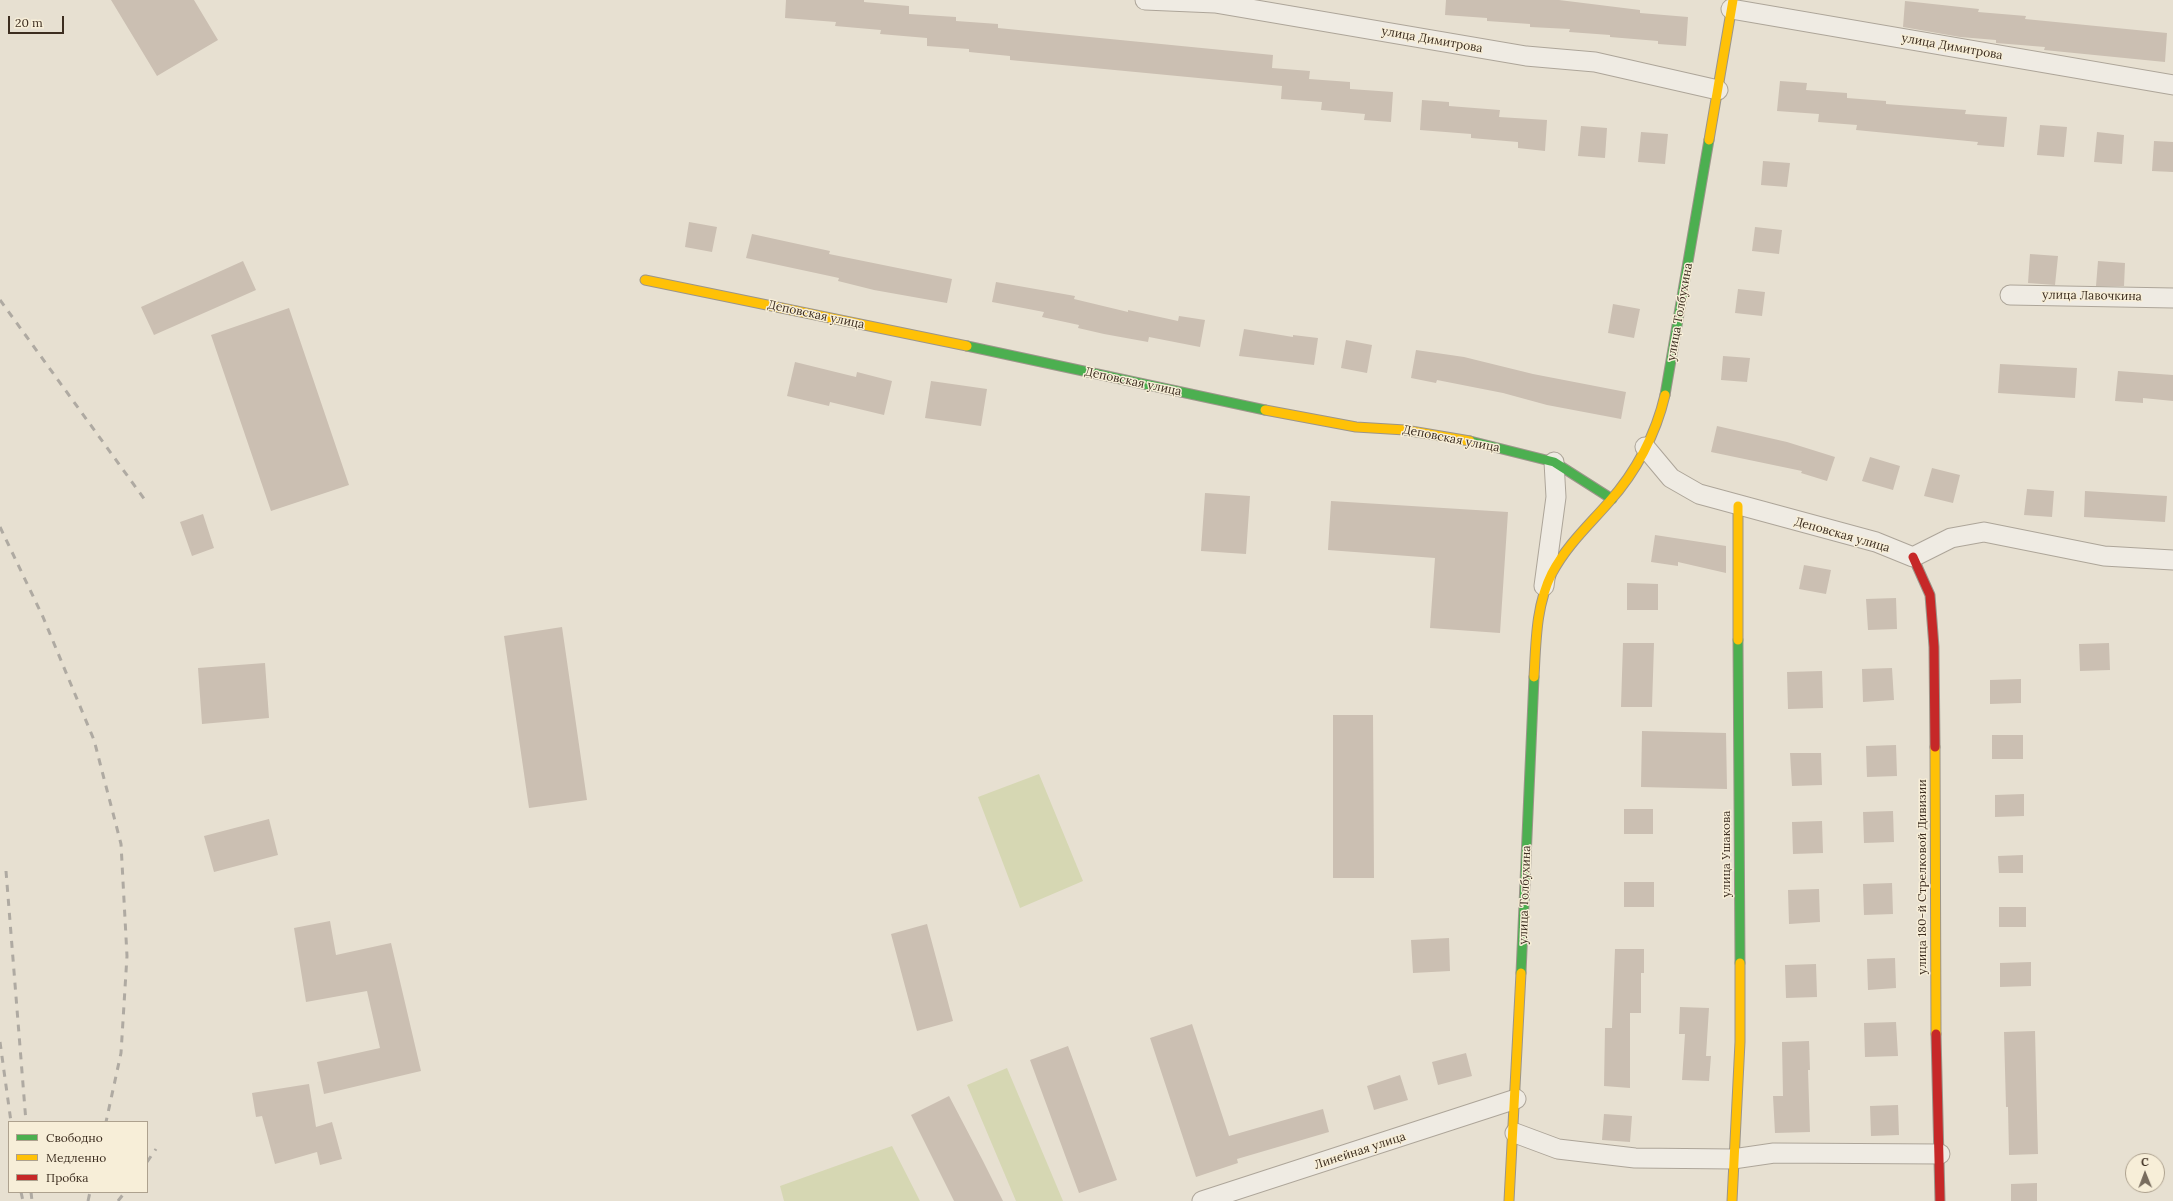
<!DOCTYPE html>
<html>
<head>
<meta charset="utf-8">
<style>
	body { margin:0 }
	#map { position:relative; width:2173px; height:1201px; overflow:hidden; background:#e7e0d1; font-family:Lora,serif }
	canvas { display:block }
	.legend { position:absolute; left:8px; top:1121px; width:140px; height:72px; box-sizing:border-box; background:#f7eed8; border:1px solid #ada18e; margin:0; padding:5px 7px; list-style:none; font-size:12px; color:#3d2e20 }
	.legend li { display:flex; align-items:center; gap:8px; height:20px }
	.legend b { width:20px; border:1px solid #ada18e }
	.north { position:absolute; left:2125px; top:1153px; width:40px; height:40px; box-sizing:border-box; background:#f7eed8; border:1px solid #ada18e; border-radius:50%; rotate:359deg; font-size:11px; font-weight:700; line-height:16px; text-align:center; color:#3d2e20 }
	.north::after { content:''; display:block; margin:auto; width:14px; height:18px; background:#786c5e; clip-path:polygon(50% 0,100% 100%,50% 72%,0 100%) }
	.scale { position:absolute; left:8px; top:16px; width:56px; height:18px; box-sizing:border-box; border:2px solid #3d2e20; border-top:0; padding-left:5px; font-size:12px; line-height:14px; white-space:nowrap; color:#3d2e20; -webkit-text-stroke:3px #f7eed8; paint-order:stroke }
</style>
</head>
<body>
<div id="map">
<canvas width="2173" height="1201"></canvas>
<ul class="legend">
<li><b style="height:5px;background:#4caf50"></b>Свободно</li>
<li><b style="height:5px;background:#ffc107"></b>Медленно</li>
<li><b style="height:5px;background:#c62828"></b>Пробка</li>
</ul>
<div class="north">С</div>
<div class="scale">20 m</div>
</div>
<script>
const ctx = document.querySelector('canvas').getContext('2d');
ctx.lineJoin = 'round';
function fillPath(path, color) { ctx.fillStyle = color; ctx.fill(path, 'evenodd'); }
function strokePath(path, color, width, dash) { ctx.strokeStyle = color; ctx.lineWidth = width; ctx.lineCap = dash ? 'butt' : 'round'; ctx.setLineDash(dash || []); ctx.stroke(path); }
function write(font, color, halo, rows, align = 'center') {
  ctx.font = font + ' Lora,serif'; ctx.lineWidth = 3; ctx.setLineDash([]); ctx.textBaseline = 'middle'; ctx.strokeStyle = halo; ctx.fillStyle = color; for (const [text, x, y, turn = 0] of rows) {
    ctx.save(); ctx.translate(x, y); ctx.rotate((+turn || 0) * Math.PI / 180); ctx.textAlign = isNaN(turn) ? turn : align; if (halo) ctx.strokeText(text, 0, 0); ctx.fillText(text, 0, 0); ctx.restore();
  }
}
const green = new Path2D(`
	M 1039,774 L 1083,881 L 1020,908 L 978,797 Z
	M 1007,1068 L 1063,1201 L 1016,1201 L 967,1085 Z
	M 892,1146 L 920,1201 L 784,1201 L 780,1186 Z`);
const building = new Path2D(`
	M 111,0 L 194,0 L 218,40 L 157,76 Z
	M 786,0 L 864,0 L 864,2 L 909,6 L 909,14 L 956,17 L 956,21 L 998,24 L 998,28 L 1273,55 L 1272,68 L 1310,71 L 1309,79 L 1350,82 L 1350,89 L 1393,92 L 1391,122 L 1364,120 L 1365,114 L 1321,110 L 1322,102 L 1281,99 L 1282,86 L 1010,60 L 1010,56 L 969,52 L 969,49 L 927,46 L 927,38 L 880,34 L 881,30 L 835,26 L 836,22 L 785,18 Z
	M 1446,0 L 1559,0 L 1640,10 L 1640,13 L 1688,17 L 1686,46 L 1658,44 L 1658,41 L 1610,37 L 1610,35 L 1569,32 L 1570,29 L 1530,27 L 1530,24 L 1487,21 L 1487,18 L 1445,15 Z
	M 1905,1 L 1979,9 L 1978,12 L 2026,16 L 2025,19 L 2167,33 L 2165,62 L 2044,50 L 2045,47 L 1996,43 L 1996,40 L 1960,37 L 1903,27 Z
	M 1780,81 L 1807,83 L 1806,90 L 1847,93 L 1847,98 L 1886,101 L 1886,104 L 1966,110 L 1965,114 L 2007,117 L 2004,147 L 1977,145 L 1978,142 L 1856,130 L 1857,125 L 1818,122 L 1819,114 L 1777,111 Z
	M 1422,100 L 1449,102 L 1449,106 L 1500,110 L 1499,117 L 1547,120 L 1545,151 L 1518,148 L 1518,142 L 1471,138 L 1471,134 L 1420,130 Z
	M 2040,125 L 2067,127 L 2064,157 L 2037,155 Z
	M 1581,126 L 1607,128 L 1605,158 L 1578,156 Z
	M 1641,132 L 1668,134 L 1665,164 L 1638,162 Z
	M 2097,132 L 2124,135 L 2122,164 L 2094,162 Z
	M 2154,141 L 2173,142 L 2173,172 L 2152,171 Z
	M 1763,161 L 1790,163 L 1787,187 L 1761,185 Z
	M 689,222 L 717,227 L 712,252 L 685,247 Z
	M 1755,227 L 1782,230 L 1779,254 L 1752,251 Z
	M 752,234 L 830,251 L 829,254 L 952,279 L 947,303 L 874,290 L 838,281 L 839,278 L 746,258 Z
	M 2030,254 L 2058,256 L 2055,285 L 2028,283 Z
	M 243,261 L 256,290 L 154,335 L 141,307 Z
	M 2098,261 L 2125,263 L 2124,286 L 2096,286 Z
	M 996,282 L 1075,296 L 1074,299 L 1128,312 L 1128,310 L 1178,321 L 1179,316 L 1205,320 L 1200,347 L 1149,337 L 1148,342 L 1104,334 L 1078,328 L 1079,325 L 1042,317 L 1044,312 L 992,302 Z
	M 1738,289 L 1765,292 L 1762,316 L 1735,313 Z
	M 1613,304 L 1640,309 L 1634,338 L 1608,333 Z
	M 289,308 L 349,485 L 271,511 L 211,335 Z
	M 1244,329 L 1293,337 L 1293,335 L 1318,338 L 1314,365 L 1239,356 Z
	M 1346,340 L 1372,345 L 1367,373 L 1341,368 Z
	M 1416,350 L 1464,357 L 1533,374 L 1626,392 L 1621,419 L 1547,405 L 1503,393 L 1437,380 L 1436,383 L 1411,378 Z
	M 1723,356 L 1750,358 L 1747,382 L 1721,380 Z
	M 795,362 L 856,377 L 857,372 L 892,381 L 884,415 L 830,402 L 829,406 L 787,396 Z
	M 2000,364 L 2077,368 L 2075,398 L 1998,393 Z
	M 2118,371 L 2173,375 L 2173,401 L 2143,398 L 2143,403 L 2115,401 Z
	M 931,381 L 987,389 L 981,426 L 925,418 Z
	M 1717,426 L 1787,442 L 1835,457 L 1827,481 L 1801,473 L 1802,471 L 1711,452 Z
	M 1870,457 L 1900,466 L 1893,490 L 1862,481 Z
	M 1932,468 L 1960,475 L 1953,503 L 1924,496 Z
	M 2027,489 L 2054,491 L 2052,517 L 2024,515 Z
	M 2085,491 L 2167,496 L 2165,522 L 2084,517 Z
	M 1205,493 L 1250,496 L 1246,554 L 1201,551 Z
	M 1331,501 L 1508,512 L 1500,633 L 1430,628 L 1435,558 L 1328,550 Z
	M 203,514 L 214,548 L 192,556 L 180,522 Z
	M 1655,535 L 1726,546 L 1726,573 L 1678,562 L 1678,566 L 1651,562 Z
	M 1804,565 L 1831,570 L 1826,594 L 1799,589 Z
	M 1627,583 L 1658,584 L 1658,610 L 1627,610 Z
	M 1896,598 L 1897,629 L 1868,630 L 1866,599 Z
	M 562,627 L 587,800 L 529,808 L 504,636 Z
	M 1623,643 L 1654,643 L 1652,707 L 1621,707 Z
	M 2109,643 L 2110,670 L 2080,671 L 2079,644 Z
	M 265,663 L 269,718 L 202,724 L 198,668 Z
	M 1892,668 L 1894,700 L 1863,702 L 1862,669 Z
	M 1822,671 L 1823,708 L 1788,709 L 1787,672 Z
	M 2021,679 L 2021,703 L 1990,704 L 1990,680 Z
	M 1333,715 L 1373,715 L 1374,878 L 1333,878 Z
	M 1642,731 L 1726,733 L 1727,789 L 1641,787 Z
	M 1992,735 L 2023,735 L 2023,759 L 1992,759 Z
	M 1896,745 L 1897,776 L 1867,777 L 1866,746 Z
	M 1790,753 L 1821,753 L 1822,785 L 1792,786 Z
	M 2024,794 L 2024,816 L 1995,817 L 1995,795 Z
	M 1624,809 L 1653,809 L 1653,834 L 1624,834 Z
	M 1893,811 L 1894,842 L 1864,843 L 1863,812 Z
	M 269,819 L 278,855 L 214,872 L 204,836 Z
	M 1822,821 L 1823,853 L 1793,854 L 1792,822 Z
	M 2023,855 L 2023,873 L 1999,873 L 1998,856 Z
	M 1624,882 L 1654,882 L 1654,907 L 1624,907 Z
	M 1892,883 L 1893,914 L 1864,915 L 1863,884 Z
	M 1819,889 L 1820,922 L 1789,924 L 1788,890 Z
	M 1999,907 L 2026,907 L 2026,927 L 1999,927 Z
	M 330,921 L 336,955 L 391,943 L 421,1071 L 324,1094 L 317,1062 L 380,1048 L 367,991 L 306,1002 L 294,928 Z
	M 927,924 L 953,1021 L 917,1031 L 891,934 Z
	M 1449,938 L 1450,971 L 1413,973 L 1411,940 Z
	M 1615,949 L 1644,949 L 1644,973 L 1641,973 L 1641,1013 L 1630,1013 L 1630,1088 L 1604,1086 L 1605,1028 L 1612,1028 Z
	M 1895,958 L 1896,988 L 1868,990 L 1867,959 Z
	M 2031,962 L 2031,986 L 2000,987 L 2000,963 Z
	M 1816,964 L 1817,997 L 1786,998 L 1785,965 Z
	M 1680,1007 L 1709,1008 L 1706,1056 L 1711,1056 L 1709,1081 L 1682,1080 L 1685,1034 L 1679,1034 Z
	M 1896,1022 L 1898,1056 L 1865,1057 L 1864,1023 Z
	M 1192,1024 L 1229,1136 L 1323,1109 L 1329,1132 L 1237,1159 L 1238,1163 L 1196,1177 L 1150,1038 Z
	M 2035,1031 L 2038,1154 L 2009,1155 L 2008,1107 L 2006,1107 L 2004,1032 Z
	M 1809,1041 L 1810,1070 L 1808,1070 L 1810,1132 L 1775,1133 L 1773,1096 L 1783,1096 L 1782,1042 Z
	M 1068,1046 L 1117,1180 L 1079,1193 L 1030,1060 Z
	M 1466,1053 L 1472,1076 L 1438,1085 L 1432,1062 Z
	M 1400,1075 L 1408,1100 L 1374,1110 L 1367,1086 Z
	M 309,1084 L 316,1127 L 332,1122 L 342,1159 L 320,1165 L 317,1152 L 275,1164 L 262,1116 L 256,1117 L 252,1093 Z
	M 949,1096 L 983,1161 L 1003,1201 L 954,1201 L 911,1115 Z
	M 1898,1105 L 1899,1135 L 1871,1136 L 1870,1106 Z
	M 1604,1114 L 1632,1116 L 1630,1142 L 1602,1140 Z
	M 2037,1183 L 2037,1201 L 2011,1201 L 2011,1184 Z`);
const street = new Path2D(`
	M 1145,0 L 1215,3 L 1526,56 L 1595,62 L 1718,90
	M 1731,9 L 2173,85
	M 2010,295 L 2173,298
	M 1645,447 L 1671,478 L 1699,494 L 1876,542 L 1913,557 L 1951,538 L 1984,532 L 2104,556 L 2173,560
	M 1544,586 L 1556,497 L 1554,462
	M 1515,1133 L 1558,1149 L 1635,1158 L 1733,1159 L 1774,1153 L 1940,1154
	M 1202,1201 L 1516,1099`);
const fast = new Path2D(`
	M 967,346 L 1265,410
	M 1665,395 L 1709,140
	M 1470,441 L 1554,462 L 1612,499
	M 1738,640 L 1740,963
	M 1521,973 L 1534,677`);
const slow = new Path2D(`
	M 1709,140 L 1733,0
	M 645,280 L 967,346
	M 1265,410 L 1356,427 L 1405,430 L 1470,441
	M 1738,506 L 1738,640
	M 1534,677 C 1536,641 1536,605 1552,573 C 1567,545 1589,525 1609,502 C 1636,472 1656,434 1665,395
	M 1935,747 L 1936,1034
	M 1509,1201 L 1521,973
	M 1732,1201 L 1740,1042 L 1740,963`);
const jam = new Path2D(`
	M 1913,557 L 1930,595 L 1934,647 L 1935,747
	M 1936,1034 L 1940,1201`);
const rail = new Path2D(`
	M 0,300 L 145,500
	M 0,527 L 43,617 L 94,740 L 121,844 L 127,956 L 121,1053 L 106,1122
	M 6,871 L 26,1122
	M 0,1042 L 11,1122
	M 147,1162 L 156,1149
	M 21,1192 L 23,1201
	M 31,1192 L 32,1201
	M 88,1201 L 90,1192
	M 118,1201 L 125,1192`);
const streetNames = [
	["улица Димитрова",1432,40,10],
	["улица Димитрова",1952,47,10],
	["улица Лавочкина",2092,296,1],
	["улица Толбухина",1680,312,-80],
	["Деповская улица",816,315,12],
	["Деповская улица",1133,382,12],
	["Деповская улица",1451,439,11],
	["Деповская улица",1842,535,16],
	["улица Ушакова",1727,854,-90],
	["улица 180-й Стрелковой Дивизии",1923,877,-90],
	["улица Толбухина",1525,895,-88],
	["Линейная улица",1360,1151,-18]
];
fillPath(green, '#d6d7b3');
fillPath(building, '#cbbfb2');
strokePath(street, '#ada599', 21);
strokePath(fast, '#9c958a', 11);
strokePath(slow, '#9c958a', 11);
strokePath(jam, '#9c958a', 11);
strokePath(street, '#efebe3', 19);
strokePath(fast, '#4caf50', 9);
strokePath(slow, '#ffc107', 9);
strokePath(jam, '#c62828', 9);
strokePath(rail, '#afaaa2', 3, [7, 7]);
write('12px', '#3d2e20', '#f7eed8', streetNames);
</script>
</body>
</html>
